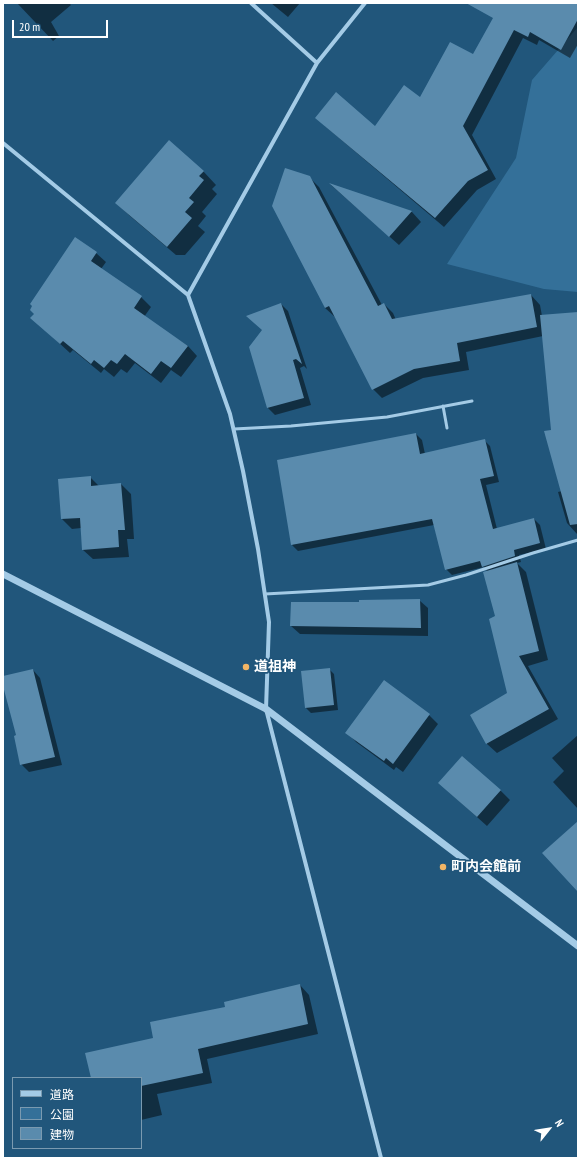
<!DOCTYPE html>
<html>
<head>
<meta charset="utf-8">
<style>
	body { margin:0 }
	#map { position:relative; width:581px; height:1161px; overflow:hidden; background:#21567b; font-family:"PT Sans Narrow","Noto Sans JP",sans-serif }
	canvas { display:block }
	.frame { position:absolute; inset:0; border:4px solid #fff; pointer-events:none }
	.legend { position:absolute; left:12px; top:1077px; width:130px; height:72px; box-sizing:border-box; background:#21567b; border:1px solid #7a9ab0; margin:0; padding:5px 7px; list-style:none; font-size:12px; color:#fff }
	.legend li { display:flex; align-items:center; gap:8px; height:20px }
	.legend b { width:20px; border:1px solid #7a9ab0 }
	.north { position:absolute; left:529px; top:1109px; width:40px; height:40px; -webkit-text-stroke:3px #21567b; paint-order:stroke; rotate:60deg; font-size:11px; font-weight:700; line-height:16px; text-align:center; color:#fff }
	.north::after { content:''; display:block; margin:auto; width:14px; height:18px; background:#fff; clip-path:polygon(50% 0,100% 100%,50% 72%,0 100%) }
	.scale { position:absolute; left:12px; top:20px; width:96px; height:18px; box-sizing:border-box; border:2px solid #fff; border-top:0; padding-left:5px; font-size:12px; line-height:14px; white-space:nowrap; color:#fff; -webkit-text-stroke:3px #21567b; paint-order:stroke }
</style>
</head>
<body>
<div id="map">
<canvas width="581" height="1161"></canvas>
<div class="frame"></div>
<ul class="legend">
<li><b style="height:5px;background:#a4cbe6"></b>道路</li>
<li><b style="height:11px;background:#347099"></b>公園</li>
<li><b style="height:11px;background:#5a8bad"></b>建物</li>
</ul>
<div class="north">N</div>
<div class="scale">20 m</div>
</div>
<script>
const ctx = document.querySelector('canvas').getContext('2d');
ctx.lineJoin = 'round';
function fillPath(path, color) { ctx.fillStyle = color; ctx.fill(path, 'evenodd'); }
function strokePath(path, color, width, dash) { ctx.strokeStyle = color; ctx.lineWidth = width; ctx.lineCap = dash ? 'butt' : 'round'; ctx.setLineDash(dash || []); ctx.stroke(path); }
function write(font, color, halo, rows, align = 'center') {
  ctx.font = font + ' "PT Sans Narrow","Noto Sans JP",sans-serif'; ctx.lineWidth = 3.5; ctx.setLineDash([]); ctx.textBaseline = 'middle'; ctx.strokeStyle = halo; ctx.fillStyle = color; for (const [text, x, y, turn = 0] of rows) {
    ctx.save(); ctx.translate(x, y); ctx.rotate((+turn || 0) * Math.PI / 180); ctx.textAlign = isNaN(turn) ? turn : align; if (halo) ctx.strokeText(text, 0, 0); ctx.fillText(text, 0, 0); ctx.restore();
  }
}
const green = new Path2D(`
	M 578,27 L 578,292 L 544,289 L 447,264 L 516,158 L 532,80 Z`);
const shadow = new Path2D(`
	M 17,3 L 69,3 L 71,5 L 51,22 L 59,36 L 53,41 Z
	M 271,3 L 300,3 L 288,17 Z
	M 499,3 L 578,3 L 578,44 L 570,58 L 539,40 L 537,45 L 523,38 L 472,135 L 496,179 L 477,190 L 444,227 L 325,126 L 375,127 L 421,99 L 474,55 L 501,5 Z
	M 203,171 L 216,185 L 212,189 L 217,194 L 202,212 L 206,216 L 198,226 L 205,232 L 185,255 L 176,255 L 130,216 L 116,203 Z
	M 309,177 L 319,187 L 382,305 L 384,304 L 393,313 L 396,320 L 531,295 L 540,305 L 542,316 L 578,313 L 578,533 L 577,534 L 567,523 L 558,492 L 562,491 L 552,430 L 543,336 L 466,352 L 469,370 L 423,378 L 382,398 L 373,389 L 335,317 L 325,308 Z
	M 331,185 L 412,212 L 421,222 L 399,245 Z
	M 96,253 L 106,262 L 101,269 L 141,297 L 151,307 L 144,317 L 188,346 L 197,356 L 181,377 L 171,370 L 161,383 L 135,363 L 127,373 L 121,369 L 114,377 L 104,369 L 101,373 L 73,350 L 70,353 L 32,318 Z
	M 281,304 L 288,311 L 307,369 L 304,366 L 300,368 L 311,405 L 275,415 L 268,408 L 250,348 Z
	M 416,434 L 422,440 L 425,454 L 485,441 L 490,446 L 499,482 L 486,485 L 497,529 L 534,519 L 540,525 L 546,549 L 519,555 L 521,562 L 517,563 L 526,572 L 548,660 L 528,666 L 558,719 L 497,753 L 487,744 L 471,716 L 509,694 L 488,572 L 484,567 L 452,575 L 446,569 L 434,525 L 298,551 L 292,545 Z
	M 90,477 L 99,486 L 121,484 L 131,494 L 134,539 L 127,539 L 129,557 L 93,559 L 83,550 L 81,528 L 72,529 L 62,519 Z
	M 419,600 L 428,608 L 428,636 L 300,634 L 291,626 L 292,603 L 360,603 Z
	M 329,669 L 334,674 L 338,710 L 311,713 L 306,708 L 302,672 Z
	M 33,670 L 40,678 L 62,765 L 29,772 L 21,764 L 17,736 L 3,682 L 3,677 Z
	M 429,715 L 438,724 L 403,772 L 396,767 L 394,770 L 356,742 L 347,732 Z
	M 578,735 L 578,809 L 553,782 L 564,771 L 552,758 Z
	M 500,790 L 510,800 L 487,826 L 449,792 Z
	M 300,985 L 309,995 L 318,1034 L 207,1059 L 212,1083 L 157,1094 L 162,1115 L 141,1120 L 141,1078 L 92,1078 L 154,1039 Z`);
const building = new Path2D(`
	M 466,3 L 578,3 L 578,19 L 561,50 L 530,32 L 528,37 L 514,30 L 463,126 L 488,170 L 468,181 L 435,218 L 315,118 L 336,92 L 375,126 L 404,85 L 420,97 L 450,42 L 473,54 L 493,18 Z
	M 169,140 L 204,171 L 199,176 L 204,180 L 189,198 L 194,202 L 185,212 L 192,218 L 167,247 L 115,203 Z
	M 285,168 L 310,176 L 378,306 L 384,303 L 392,319 L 531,294 L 537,327 L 457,343 L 460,361 L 414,369 L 372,390 L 329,306 L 325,308 L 272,206 Z
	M 329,183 L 412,211 L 389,237 Z
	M 75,237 L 97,252 L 91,261 L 142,296 L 134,308 L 188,346 L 171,368 L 161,361 L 151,374 L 125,354 L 117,364 L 111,360 L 104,368 L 94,360 L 91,364 L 63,341 L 60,344 L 30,318 L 34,314 L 30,310 L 32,306 L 30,304 Z
	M 281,303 L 302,364 L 296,359 L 293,360 L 304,398 L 267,408 L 249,347 L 262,330 L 246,316 Z
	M 578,312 L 578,524 L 570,525 L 544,431 L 551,430 L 540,315 Z
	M 416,433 L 420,454 L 485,439 L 494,476 L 480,479 L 493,529 L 534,518 L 540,543 L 514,550 L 515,556 L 482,567 L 480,561 L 445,570 L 432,519 L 291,545 L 277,460 Z
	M 91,476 L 91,486 L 121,483 L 125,530 L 118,530 L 119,547 L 82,550 L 80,518 L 61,519 L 58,479 Z
	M 517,562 L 539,651 L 519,656 L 549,709 L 486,744 L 470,715 L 507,693 L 489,619 L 495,616 L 483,572 Z
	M 420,599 L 421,628 L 290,626 L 291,602 L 359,602 L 359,600 Z
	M 330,668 L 334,705 L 305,708 L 301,671 Z
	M 33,669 L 55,757 L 20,765 L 14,736 L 16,735 L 3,686 L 3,676 Z
	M 384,680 L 430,714 L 393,764 L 386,758 L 384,761 L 345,733 Z
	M 462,756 L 501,790 L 477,817 L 438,783 Z
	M 578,821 L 578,892 L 542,853 Z
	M 300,984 L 308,1024 L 198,1049 L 203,1073 L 141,1086 L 141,1078 L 91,1078 L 85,1053 L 153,1038 L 150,1022 L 225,1007 L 224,1002 Z`);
const service = new Path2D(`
	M 443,406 L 447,428
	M 234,429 L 291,426 L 387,417 L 472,401
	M 265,594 L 428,585 L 466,575 L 533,553 L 578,540`);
const minor = new Path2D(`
	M 251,3 L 317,63
	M 3,143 L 188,295 L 230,414 L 243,471 L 258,549 L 269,622 L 266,709 L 381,1158
	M 188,295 L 317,63 L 365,3`);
const tertiary = new Path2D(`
	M 3,574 L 266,709 L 578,946`);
const markers = [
	[246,667,4,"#f2b565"],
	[443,867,4,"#f2b565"]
];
const poiNames = [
	["道祖神",254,667],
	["町内会館前",451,867]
];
fillPath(green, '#347099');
fillPath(shadow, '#0007');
fillPath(building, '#5a8bad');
strokePath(service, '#a4cbe6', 3);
strokePath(minor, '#a4cbe6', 4);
strokePath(tertiary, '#a4cbe6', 7);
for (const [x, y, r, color] of markers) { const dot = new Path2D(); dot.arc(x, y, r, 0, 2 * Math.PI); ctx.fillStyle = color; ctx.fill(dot); strokePath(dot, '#21567b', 1.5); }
write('bold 14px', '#fff', '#21567b', poiNames, 'left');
</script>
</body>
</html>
